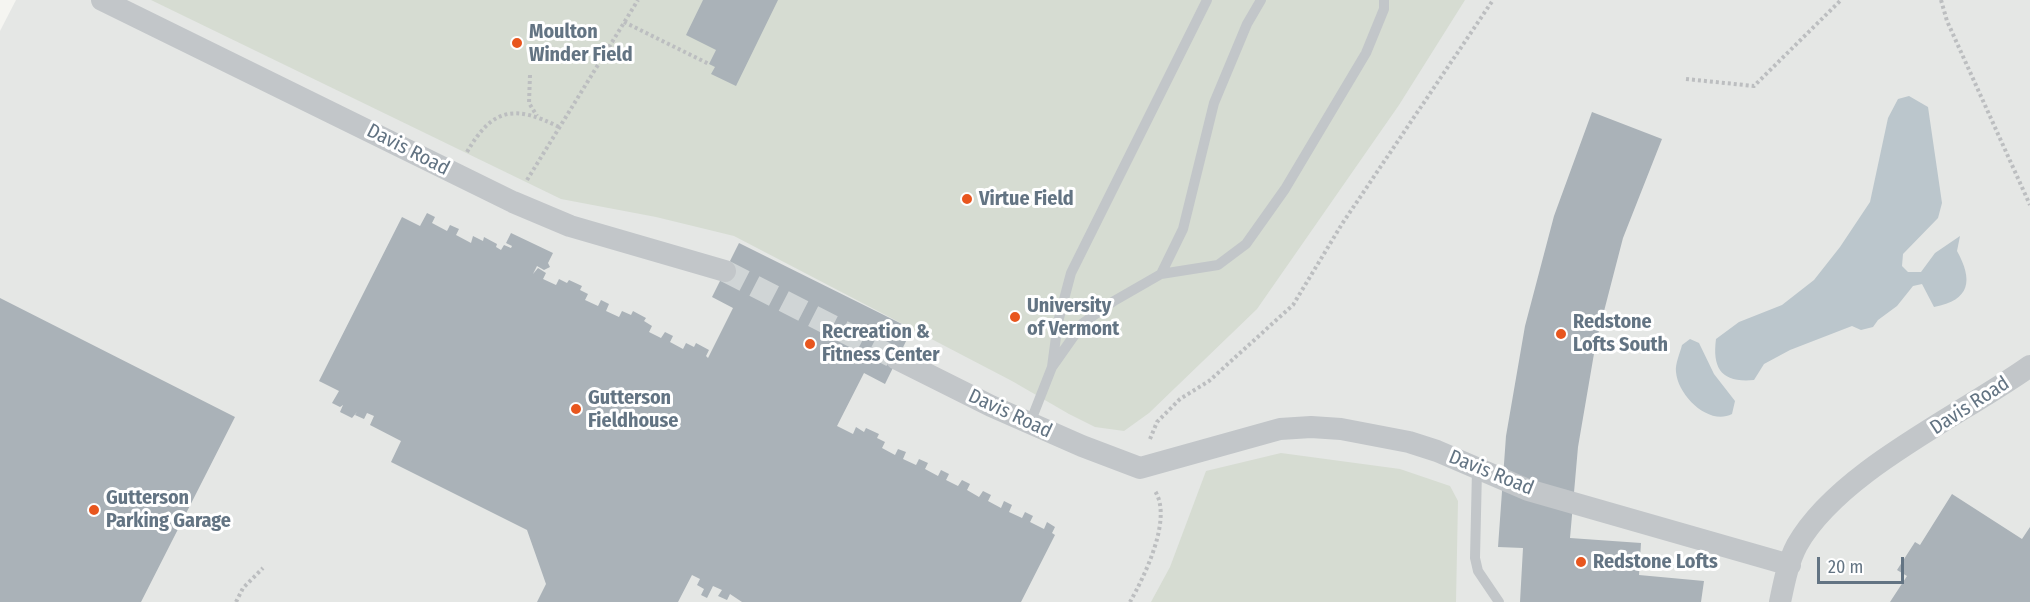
<!DOCTYPE html>
<html>
<head>
<meta charset="utf-8">
<style>
	body { margin:0 }
	#map { position:relative; width:2030px; height:602px; overflow:hidden; background:#f5f5f1; font-family:"Fira Sans Condensed",sans-serif }
	canvas { display:block }
	.scale { position:absolute; left:1817px; top:557px; width:87px; height:27px; box-sizing:border-box; border:3px solid #637483; border-top:0; padding-left:8px; font-size:18px; line-height:21px; white-space:nowrap; color:#637483; -webkit-text-stroke:4px #fff; paint-order:stroke }
</style>
</head>
<body>
<div id="map">
<canvas width="2030" height="602"></canvas>
<div class="scale">20 m</div>
</div>
<script>
const ctx = document.querySelector('canvas').getContext('2d');
ctx.lineJoin = 'round';
function fillPath(path, color) { ctx.fillStyle = color; ctx.fill(path, 'evenodd'); }
function strokePath(path, color, width, dash) { ctx.strokeStyle = color; ctx.lineWidth = width; ctx.lineCap = dash ? 'butt' : 'round'; ctx.setLineDash(dash || []); ctx.stroke(path); }
function write(font, color, halo, rows, align = 'center') {
  ctx.font = font + ' "Fira Sans Condensed",sans-serif'; ctx.lineWidth = 6; ctx.setLineDash([]); ctx.textBaseline = 'middle'; ctx.strokeStyle = halo; ctx.fillStyle = color; for (const [text, x, y, turn = 0] of rows) {
    ctx.save(); ctx.translate(x, y); ctx.rotate((+turn || 0) * Math.PI / 180); ctx.textAlign = isNaN(turn) ? turn : align; if (halo) ctx.strokeText(text, 0, 0); ctx.fillText(text, 0, 0); ctx.restore();
  }
}
const built = new Path2D(`
	M 16,0 L 2030,0 L 2030,602 L 0,602 L 0,31 Z`);
const green = new Path2D(`
	M 151,0 L 1465,0 L 1399,105 L 1257,309 L 1149,413 L 1124,431 L 1095,427 L 1069,414 L 1012,381 L 734,236 L 656,217 L 561,199 Z
	M 1281,453 L 1400,469 L 1450,486 L 1458,501 L 1456,602 L 1151,602 L 1170,567 L 1206,471 Z`);
const water = new Path2D(`
	M 1909,96 L 1928,107 L 1942,203 L 1938,218 L 1903,254 L 1902,266 L 1908,272 L 1921,272 L 1935,253 L 1960,236 L 1957,251 C 1973,280 1971,300 1934,307 L 1922,284 L 1913,286 L 1897,306 L 1878,320 L 1873,327 L 1861,330 L 1852,326 L 1790,350 L 1764,364 L 1754,380 C 1722,383 1712,369 1716,339 L 1739,322 L 1782,305 L 1814,280 L 1840,247 L 1870,202 L 1888,118 L 1898,99 Z
	M 1690,339 L 1699,343 L 1714,374 L 1735,401 L 1732,414 C 1709,426 1678,396 1676,372 C 1675,364 1680,353 1682,345 Z`);
const building = new Path2D(`
	M 703,0 L 778,0 L 736,86 L 711,74 L 715,67 L 709,64 L 716,50 L 686,35 Z
	M 1592,112 L 1662,139 L 1623,238 L 1596,342 L 1578,447 L 1570,538 L 1641,543 L 1639,575 L 1704,581 L 1701,602 L 1520,602 L 1523,548 L 1498,547 L 1506,436 L 1525,326 L 1554,216 Z
	M 427,213 L 435,217 L 432,223 L 447,231 L 450,225 L 459,229 L 456,235 L 471,243 L 473,236 L 483,241 L 484,237 L 497,244 L 496,247 L 501,250 L 504,245 L 511,248 L 512,246 L 506,243 L 511,233 L 553,253 L 548,263 L 550,267 L 544,270 L 537,266 L 533,274 L 538,268 L 546,273 L 543,279 L 556,285 L 559,279 L 567,283 L 569,280 L 582,286 L 580,290 L 588,294 L 585,300 L 598,306 L 601,300 L 609,304 L 606,311 L 619,317 L 622,311 L 631,315 L 633,311 L 646,318 L 644,321 L 652,326 L 649,332 L 661,338 L 665,332 L 673,336 L 670,342 L 683,349 L 686,343 L 694,347 L 696,343 L 709,350 L 706,356 L 708,358 L 733,308 L 712,297 L 739,243 L 912,329 L 885,384 L 864,373 L 837,426 L 853,434 L 856,427 L 864,432 L 866,428 L 879,434 L 877,438 L 885,442 L 882,448 L 895,455 L 898,449 L 906,452 L 903,459 L 916,465 L 919,459 L 928,463 L 925,469 L 938,476 L 941,470 L 949,474 L 946,480 L 958,486 L 962,480 L 970,484 L 967,490 L 979,497 L 983,491 L 991,495 L 988,501 L 1001,508 L 1004,501 L 1012,505 L 1009,512 L 1022,518 L 1025,512 L 1033,516 L 1030,522 L 1044,529 L 1047,522 L 1055,527 L 1052,533 L 1055,535 L 1021,602 L 742,602 L 730,594 L 727,600 L 718,596 L 722,590 L 713,586 L 707,598 L 701,595 L 704,589 L 697,585 L 700,579 L 692,575 L 678,602 L 537,602 L 546,584 L 527,530 L 391,462 L 401,441 L 370,425 L 374,416 L 367,413 L 364,419 L 355,415 L 357,412 L 352,418 L 340,412 L 343,405 L 340,407 L 332,403 L 339,391 L 319,381 L 402,217 L 420,226 Z
	M 0,298 L 235,417 L 141,602 L 0,602 Z
	M 1952,494 L 2022,539 L 2030,527 L 2030,602 L 1890,602 L 1907,576 L 1897,570 L 1915,542 L 1920,545 Z`);
const minorTunnel = new Path2D(`
	M 725,271 L 897,359`);
const path = new Path2D(`
	M 1941,0 L 1947,21 L 2030,205
	M 624,22 L 709,64
	M 530,75 L 529,103 L 537,116
	M 1686,79 L 1754,86 L 1841,0
	M 467,152 C 493,107 515,105 559,127
	M 527,180 L 638,0
	M 1150,439 L 1157,422 L 1180,399 L 1209,381 L 1293,305 L 1342,224 L 1493,0
	M 236,602 L 243,588 L 263,568
	M 1130,602 C 1144,577 1173,519 1155,491`);
const service = new Path2D(`
	M 1161,274 L 1183,229 L 1214,103 L 1247,24 L 1261,0
	M 1052,367 L 1083,323 L 1114,301 L 1161,274 L 1218,265 L 1246,244 L 1285,189 L 1366,53 L 1384,9 L 1384,0
	M 1030,423 L 1052,367 L 1058,322 L 1071,273 L 1207,0
	M 1477,470 L 1475,558 L 1478,571 L 1499,602`);
const minor = new Path2D(`
	M 102,0 L 513,202 L 570,226 L 725,271
	M 897,359 L 991,406 L 1082,446 L 1140,468 L 1280,429 L 1311,427 L 1341,429 L 1409,442 L 1437,451 L 1528,490 L 1790,565
	M 1780,602 C 1784,583 1788,562 1797,545 C 1839,471 1960,416 2030,366`);
const markers = [
	[517,43,6,"#e8561e"],
	[967,199,6,"#e8561e"],
	[1015,317,6,"#e8561e"],
	[1561,334,6,"#e8561e"],
	[810,344,6,"#e8561e"],
	[576,409,6,"#e8561e"],
	[94,510,6,"#e8561e"],
	[1581,562,6,"#e8561e"]
];
const poiNames = [
	["Moulton",529,32],
	["Winder Field",529,55],
	["Virtue Field",979,199],
	["University",1027,306],
	["of Vermont",1027,329],
	["Redstone",1573,322],
	["Lofts South",1573,345],
	["Recreation &",822,332],
	["Fitness Center",822,355],
	["Gutterson",588,398],
	["Fieldhouse",588,421],
	["Gutterson",106,498],
	["Parking Garage",106,521],
	["Redstone Lofts",1593,562]
];
const streetNames = [
	["Davis Road",408,150,27],
	["Davis Road",1970,406,-33],
	["Davis Road",1010,414,25],
	["Davis Road",1491,473,22]
];
fillPath(built, '#e5e7e5');
fillPath(green, '#d6dcd2');
fillPath(water, '#bbc6cc');
fillPath(building, '#aab2b8');
strokePath(minorTunnel, '#d0d5d6', 22, [22, 11]);
strokePath(path, '#bcbec0', 4, [3, 3]);
strokePath(service, '#c2c6c9', 10);
strokePath(minor, '#c2c6c9', 22);
for (const [x, y, r, color] of markers) { const dot = new Path2D(); dot.arc(x, y, r, 0, 2 * Math.PI); ctx.fillStyle = color; ctx.fill(dot); strokePath(dot, '#fff', 2); }
write('bold 20px', '#637483', '#fff', poiNames, 'left');
write('20px', '#637483', '#fff', streetNames);
</script>
</body>
</html>
